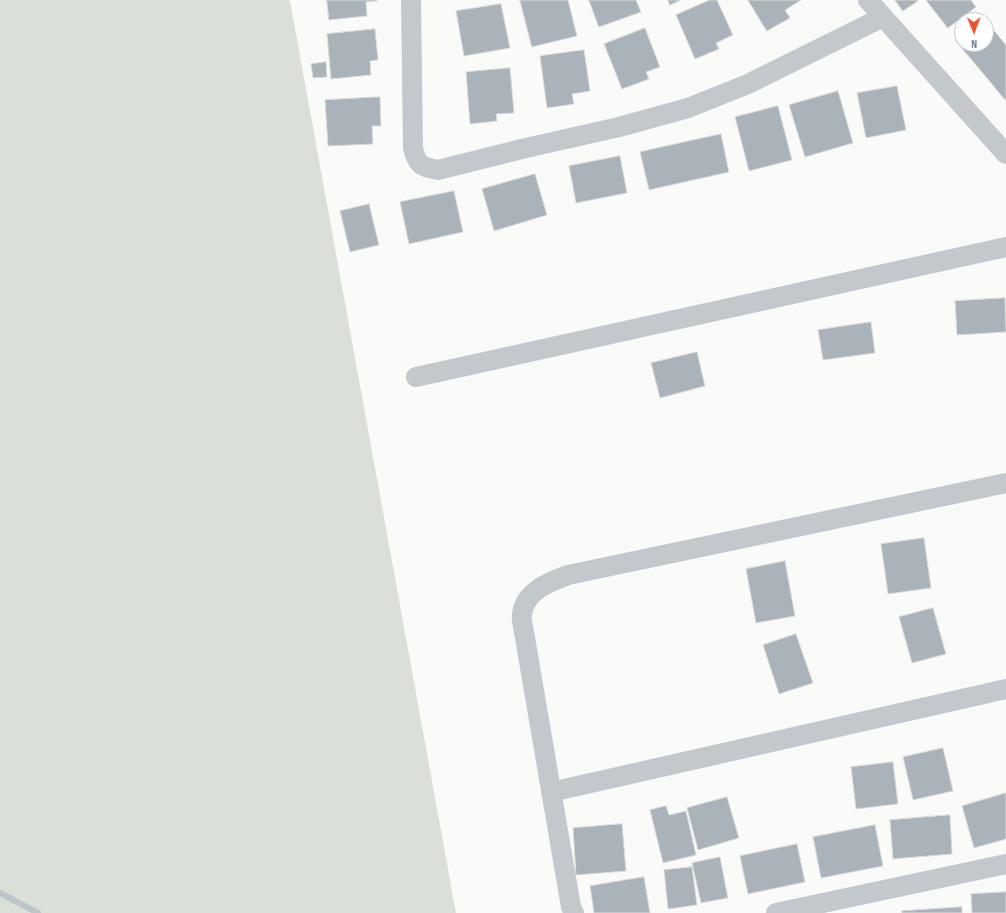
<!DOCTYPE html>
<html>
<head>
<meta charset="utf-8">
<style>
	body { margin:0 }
	#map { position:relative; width:1006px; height:913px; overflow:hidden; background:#fafaf8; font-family:"Sofia Sans Condensed",sans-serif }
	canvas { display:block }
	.north { position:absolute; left:954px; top:12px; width:40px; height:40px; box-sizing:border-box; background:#fff; border:1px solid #c1c8cd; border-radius:50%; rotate:179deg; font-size:11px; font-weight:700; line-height:16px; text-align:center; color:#657683 }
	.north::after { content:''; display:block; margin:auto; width:14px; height:18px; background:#e4572e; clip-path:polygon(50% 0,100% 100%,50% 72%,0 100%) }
</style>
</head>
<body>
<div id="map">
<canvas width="1006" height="913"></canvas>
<div class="north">N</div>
</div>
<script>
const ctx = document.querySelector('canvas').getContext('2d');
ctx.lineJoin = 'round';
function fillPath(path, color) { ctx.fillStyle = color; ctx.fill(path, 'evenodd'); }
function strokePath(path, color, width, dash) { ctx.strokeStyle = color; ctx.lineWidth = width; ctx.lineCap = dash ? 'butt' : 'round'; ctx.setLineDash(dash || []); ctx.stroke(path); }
const green = new Path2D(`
	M 0,0 L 288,0 L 290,1 L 456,913 L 0,913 Z`);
const stream = new Path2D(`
	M 0,893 L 38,913`);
const building = new Path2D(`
	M 327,0 L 377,0 L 377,1 L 366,2 L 367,16 L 329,20 Z
	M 520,0 L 568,0 L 577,36 L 532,47 Z
	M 589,0 L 636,0 L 641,12 L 599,27 Z
	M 668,0 L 681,0 L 670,5 Z
	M 710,0 L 717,0 L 733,35 L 716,43 L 719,49 L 695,59 L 676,15 Z
	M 748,0 L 801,0 L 785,10 L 790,18 L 767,31 Z
	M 895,0 L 917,0 L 918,1 L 903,11 Z
	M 926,0 L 971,0 L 976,7 L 948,28 Z
	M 501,4 L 510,48 L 464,56 L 456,11 Z
	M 986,21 L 1006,45 L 1006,101 L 955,40 L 962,35 L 962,44 L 986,44 Z
	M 645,28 L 660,67 L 646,72 L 649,79 L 622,89 L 604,44 Z
	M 375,29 L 378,60 L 370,61 L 371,75 L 331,79 L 327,34 Z
	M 584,50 L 590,91 L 572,94 L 574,104 L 547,108 L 540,56 Z
	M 326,62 L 327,77 L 313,78 L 311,64 Z
	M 510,68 L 514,113 L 496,114 L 497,121 L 470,124 L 466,72 Z
	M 897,86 L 906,130 L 866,138 L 857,93 Z
	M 838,91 L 853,143 L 805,157 L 789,105 Z
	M 380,97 L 381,126 L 372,126 L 373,144 L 328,146 L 325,100 Z
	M 778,106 L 792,160 L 749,171 L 735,117 Z
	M 721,134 L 729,172 L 649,190 L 640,152 Z
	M 620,156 L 627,193 L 576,203 L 569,166 Z
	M 535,174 L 547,215 L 494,231 L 482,189 Z
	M 454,191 L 463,232 L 409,244 L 400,202 Z
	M 369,204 L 379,245 L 350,252 L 340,211 Z
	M 1005,298 L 1006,332 L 957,335 L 955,301 Z
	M 871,322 L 875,353 L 823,360 L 818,330 Z
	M 697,352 L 705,386 L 660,398 L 651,363 Z
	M 924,538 L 931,588 L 888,594 L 881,544 Z
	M 785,561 L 795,616 L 756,623 L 746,569 Z
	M 933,608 L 946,654 L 912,663 L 899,617 Z
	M 796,634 L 813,683 L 779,694 L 763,645 Z
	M 943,748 L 953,791 L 913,800 L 903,757 Z
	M 893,762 L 898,804 L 856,809 L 851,767 Z
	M 1006,793 L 1006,839 L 974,848 L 962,806 Z
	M 727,797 L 739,838 L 698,850 L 687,808 Z
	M 666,806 L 669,815 L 686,811 L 696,855 L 663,863 L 650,810 Z
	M 950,815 L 952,854 L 893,859 L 890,820 Z
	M 622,824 L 626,871 L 576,875 L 573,828 Z
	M 875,825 L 883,866 L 821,878 L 813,837 Z
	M 797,844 L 805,882 L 748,894 L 740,856 Z
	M 720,857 L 728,898 L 701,903 L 692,863 Z
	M 692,867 L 697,905 L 668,909 L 664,870 Z
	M 644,877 L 650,913 L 594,913 L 590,886 Z
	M 1006,892 L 1006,913 L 972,913 L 971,894 Z
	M 962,907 L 962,913 L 902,913 L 902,911 Z`);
const street = new Path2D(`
	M 411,0 L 413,148 C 417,165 421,167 438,170 L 526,148 L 619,127 L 688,108 L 748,84 L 883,17
	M 868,0 L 1006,154
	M 416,377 L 1006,247
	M 551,792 L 1006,689
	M 574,913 L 571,907 L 524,632 C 523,627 521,619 522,614 C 525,591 549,582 568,575 L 1006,483
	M 776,913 L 1006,864`);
fillPath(green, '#dadfd7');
strokePath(stream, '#bbc7cb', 6);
fillPath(building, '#aab3b9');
strokePath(building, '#dcdcda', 1);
strokePath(street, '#c3c8cc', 20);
</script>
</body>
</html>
